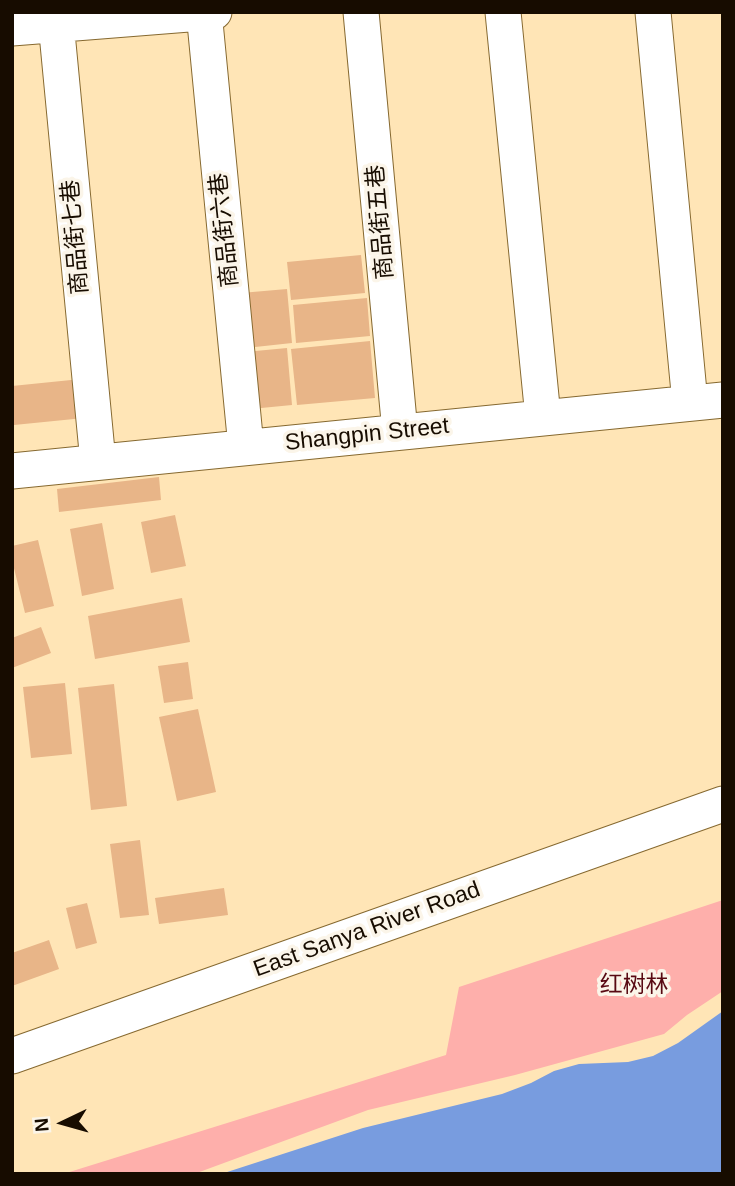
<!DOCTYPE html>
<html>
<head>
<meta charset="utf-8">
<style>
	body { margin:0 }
	#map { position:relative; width:735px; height:1186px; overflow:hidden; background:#ffe5b6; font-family:Helvetica,sans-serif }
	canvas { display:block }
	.frame { position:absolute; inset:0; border:14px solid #170c00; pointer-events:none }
	.north { position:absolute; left:28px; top:1088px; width:70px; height:70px; -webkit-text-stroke:5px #fbf5e9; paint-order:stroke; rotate:265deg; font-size:19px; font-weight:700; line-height:28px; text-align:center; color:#170c00 }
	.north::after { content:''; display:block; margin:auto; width:24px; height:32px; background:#170c00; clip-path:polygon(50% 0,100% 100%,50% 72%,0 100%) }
</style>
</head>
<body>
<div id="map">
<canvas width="735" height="1186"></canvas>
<div class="frame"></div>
<div class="north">N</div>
</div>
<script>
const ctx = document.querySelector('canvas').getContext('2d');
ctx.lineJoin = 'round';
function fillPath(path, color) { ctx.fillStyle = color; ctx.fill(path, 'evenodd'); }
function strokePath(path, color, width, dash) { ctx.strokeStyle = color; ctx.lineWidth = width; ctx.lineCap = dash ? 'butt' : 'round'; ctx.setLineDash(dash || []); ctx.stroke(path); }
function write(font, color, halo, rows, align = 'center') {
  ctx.font = font + ' Helvetica,"Noto Sans SC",sans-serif'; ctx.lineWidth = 7; ctx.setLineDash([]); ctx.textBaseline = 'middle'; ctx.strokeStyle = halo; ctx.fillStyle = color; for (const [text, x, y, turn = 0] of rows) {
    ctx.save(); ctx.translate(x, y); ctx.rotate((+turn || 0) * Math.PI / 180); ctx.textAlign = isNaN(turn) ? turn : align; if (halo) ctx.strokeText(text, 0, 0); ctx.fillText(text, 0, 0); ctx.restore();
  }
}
const green = new Path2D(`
	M 723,900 L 723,991 L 687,1015 L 664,1034 L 515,1075 L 368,1110 L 194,1174 L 63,1174 L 446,1055 L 459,987 Z`);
const water = new Path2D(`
	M 723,1011 L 723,1174 L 221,1174 L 363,1128 L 502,1094 L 531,1083 L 554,1071 L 579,1064 L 628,1062 L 653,1056 L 678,1043 Z`);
const building = new Path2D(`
	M 361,255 L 365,293 L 291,300 L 287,262 Z
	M 287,289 L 292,343 L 246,348 L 241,293 Z
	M 367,298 L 370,336 L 296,343 L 293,305 Z
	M 370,341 L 375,398 L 297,405 L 291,349 Z
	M 287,348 L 292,405 L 251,409 L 245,352 Z
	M 81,379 L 84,418 L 14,425 L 12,386 Z
	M 159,477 L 161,500 L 59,512 L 57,489 Z
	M 175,515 L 186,566 L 151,573 L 141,522 Z
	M 102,523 L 114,589 L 82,596 L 70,529 Z
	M 38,540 L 54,606 L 25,613 L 12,560 L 12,546 Z
	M 182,598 L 190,642 L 95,659 L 88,616 Z
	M 41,627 L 51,653 L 12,668 L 12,638 Z
	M 188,662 L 193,699 L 164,703 L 158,666 Z
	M 65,683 L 72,754 L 31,758 L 23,687 Z
	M 114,684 L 127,806 L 91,810 L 78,688 Z
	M 198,709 L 216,792 L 177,801 L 159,717 Z
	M 140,840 L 149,915 L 120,918 L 110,844 Z
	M 224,888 L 228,915 L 159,924 L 155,898 Z
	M 87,903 L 97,943 L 76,949 L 66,908 Z
	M 49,940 L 59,969 L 12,986 L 12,953 Z`);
const minor = new Path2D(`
	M 55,12 L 98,462
	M 204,12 L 246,447
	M 361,12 L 400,432
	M 503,12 L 543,417
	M 653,12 L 690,403
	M 12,28 L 214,12
	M 12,471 L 723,400
	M 12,1056 L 723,804`);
const streetNames = [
	["商品街五巷",381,222,-95],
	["商品街六巷",225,230,-96],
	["商品街七巷",76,237,-95],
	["Shangpin Street",367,435,-6],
	["East Sanya River Road",367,930,-20]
];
const parkNames = [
	["红树林",634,986]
];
fillPath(green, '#feafab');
fillPath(water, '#789cdf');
fillPath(building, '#e8b588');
strokePath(minor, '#866930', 37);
strokePath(minor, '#fff', 35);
write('23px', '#170c00', '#fbf5e9', streetNames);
write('23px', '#580912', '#fbf5e9', parkNames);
</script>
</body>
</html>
